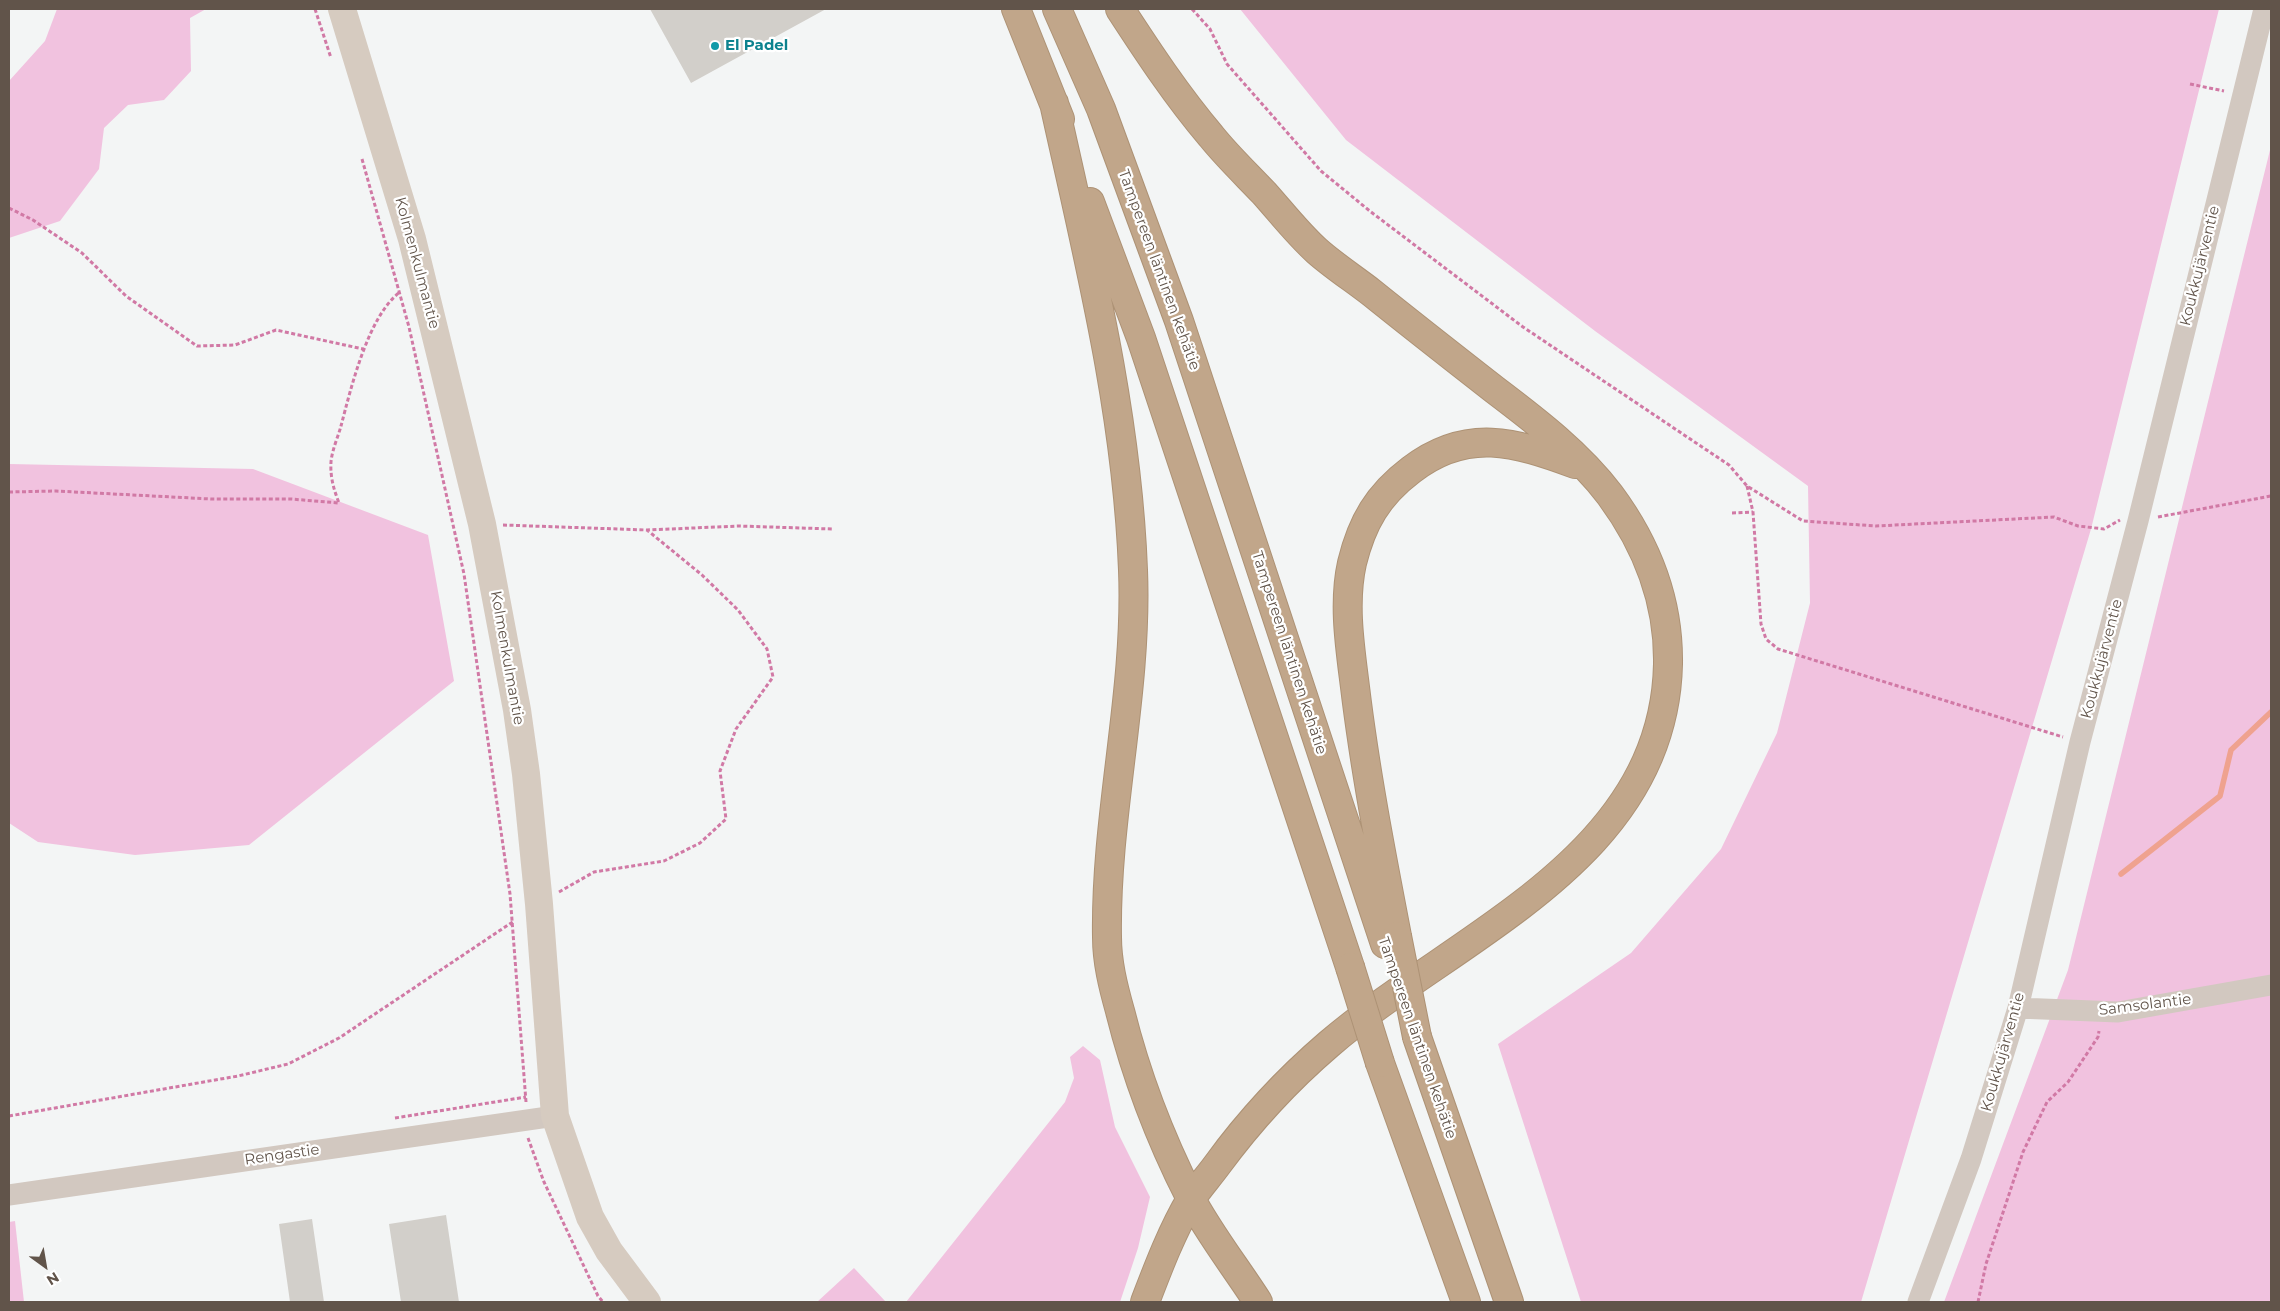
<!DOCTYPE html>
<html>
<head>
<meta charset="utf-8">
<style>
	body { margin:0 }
	#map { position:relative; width:2280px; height:1311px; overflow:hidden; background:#f3f5f5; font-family:Montserrat,sans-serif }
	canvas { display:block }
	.frame { position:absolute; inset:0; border:10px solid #61544a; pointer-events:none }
	.north { position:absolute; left:20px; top:1241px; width:50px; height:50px; -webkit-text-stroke:4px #fff; paint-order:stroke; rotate:148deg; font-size:14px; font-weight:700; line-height:20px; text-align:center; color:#61544a }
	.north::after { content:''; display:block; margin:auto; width:18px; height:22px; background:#61544a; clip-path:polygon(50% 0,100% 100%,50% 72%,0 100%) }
</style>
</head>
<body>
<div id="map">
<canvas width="2280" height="1311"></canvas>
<div class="frame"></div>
<div class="north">N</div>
</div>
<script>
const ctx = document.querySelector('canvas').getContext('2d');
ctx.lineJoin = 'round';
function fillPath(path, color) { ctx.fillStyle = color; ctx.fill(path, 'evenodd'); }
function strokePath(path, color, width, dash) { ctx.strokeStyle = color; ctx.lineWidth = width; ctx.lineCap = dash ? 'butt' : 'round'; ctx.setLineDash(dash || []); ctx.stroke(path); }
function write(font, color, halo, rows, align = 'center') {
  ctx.font = font + ' Montserrat,sans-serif'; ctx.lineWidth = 4.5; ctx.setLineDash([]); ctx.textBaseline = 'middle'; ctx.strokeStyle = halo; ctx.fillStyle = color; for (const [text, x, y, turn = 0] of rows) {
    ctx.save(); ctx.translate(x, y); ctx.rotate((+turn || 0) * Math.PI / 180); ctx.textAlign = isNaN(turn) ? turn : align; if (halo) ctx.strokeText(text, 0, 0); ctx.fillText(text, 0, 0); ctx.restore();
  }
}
const green = new Path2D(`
	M 57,9 L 206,9 L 190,18 L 191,71 L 164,100 L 128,105 L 104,128 L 99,169 L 60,221 L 9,238 L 9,81 L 45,41 Z
	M 1240,9 L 2219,9 L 2091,529 L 1861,1302 L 1581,1302 L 1498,1044 L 1631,953 L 1721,849 L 1777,733 L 1810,603 L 1808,486 L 1595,331 L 1346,140 Z
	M 2271,146 L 2271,1302 L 1944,1302 L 2068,970 Z
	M 9,464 L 253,469 L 428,535 L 454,681 L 249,845 L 135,855 L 38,842 L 9,823 Z
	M 1083,1046 L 1100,1060 L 1115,1127 L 1150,1197 L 1138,1248 L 1120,1302 L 906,1302 L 1065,1102 L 1074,1078 L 1070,1057 Z
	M 15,1221 L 24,1302 L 9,1302 L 9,1222 Z
	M 854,1268 L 886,1302 L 817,1302 Z`);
const stream = new Path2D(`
	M 2121,874 L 2220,796 L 2231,750 L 2271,712`);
const building = new Path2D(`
	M 650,9 L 826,9 L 691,83 Z
	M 446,1215 L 459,1302 L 401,1302 L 389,1224 Z
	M 312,1219 L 324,1302 L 290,1302 L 279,1224 Z`);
const path = new Path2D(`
	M 315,9 L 331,58
	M 1192,9 L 1210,29 L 1227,64 L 1321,171 L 1371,212 L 1523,327 L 1729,465 L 1747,486 L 1803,521 L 1876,526 L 2054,517 L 2078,526 L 2104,529 L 2120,520
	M 2190,84 L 2224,91
	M 362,159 L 409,327 L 464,574 L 510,894 L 526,1102
	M 9,208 L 33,220 L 82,253 L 126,296 L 197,346 L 235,345 L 276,330 L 363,349
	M 1747,486 L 1753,512 L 1761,624 L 1766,639 L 1778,649 L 2063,737
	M 9,492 L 56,491 L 211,499 L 291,499 L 339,503 C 334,490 330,477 331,462 C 332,450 338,437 341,426 C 351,388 368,316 400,292
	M 1732,513 L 1753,512
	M 2158,517 L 2271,496
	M 503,525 L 647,530 L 739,526 L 832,529
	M 559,892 L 594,872 L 664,861 L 700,843 L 726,819 L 720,771 L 736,729 L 773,677 L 767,649 L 738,610 L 702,575 L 647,530
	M 9,1116 L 238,1076 L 288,1064 L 339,1038 L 514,921
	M 395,1118 L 526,1097
	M 528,1138 L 544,1182 L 598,1296 L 603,1302
	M 1978,1302 L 1986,1264 L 2023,1152 L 2047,1102 L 2068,1082 L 2098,1037 L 2099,1031`);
const street = new Path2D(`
	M 2018,1008 L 2118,1012 L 2271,985
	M 9,1195 L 555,1116
	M 1918,1302 L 1971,1159 L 2018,1008 L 2080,742 L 2138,521 L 2264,9`);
const secondary = new Path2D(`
	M 342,9 L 412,239 L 482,524 L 517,710 L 526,774 L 539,904 L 555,1116 L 590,1217 L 609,1251 L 647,1302`);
const highway = new Path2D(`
	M 1016,9 L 1060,119
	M 1057,9 L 1101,109 L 1179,321 L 1385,944
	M 1120,9 C 1148,52 1177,96 1211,136 C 1227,156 1246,174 1264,193 C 1281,212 1298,234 1317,251 C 1334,266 1354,279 1372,293 C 1413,326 1454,358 1495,390 C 1536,421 1579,454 1610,495 C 1647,545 1669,602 1668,664 C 1664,859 1456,935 1329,1044 C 1287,1080 1250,1120 1217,1165 C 1209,1176 1199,1187 1191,1199 C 1172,1231 1158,1268 1145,1302
	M 1054,103 C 1088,257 1127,411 1133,570 C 1138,693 1105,814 1107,937 C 1107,962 1113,986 1120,1011 C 1136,1075 1160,1138 1190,1197 C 1208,1232 1237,1269 1258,1302
	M 1090,202 L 1141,338 L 1350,967
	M 1397,936 C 1381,853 1365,770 1355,687 C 1350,647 1343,603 1352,563 C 1362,522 1378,495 1411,470 C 1467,427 1515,442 1575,464
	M 1417,1037 L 1509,1302
	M 1380,1063 L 1466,1302`);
const highwayBridge = new Path2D(`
	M 1397,936 L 1417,1037
	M 1350,967 L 1380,1063`);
const markers = [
	[715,46,5,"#0f9aa8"]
];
const cultureNames = [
	["El Padel",725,46]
];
const streetNames = [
	["Kolmenkulmantie",417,263,75],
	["Koukkujärventie",2200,266,-76],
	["Tampereen läntinen kehätie",1159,270,70],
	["Tampereen läntinen kehätie",1289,653,72],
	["Kolmenkulmantie",507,658,80],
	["Koukkujärventie",2102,659,-75],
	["Samsolantie",2145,1005,-7],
	["Tampereen läntinen kehätie",1417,1038,71],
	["Koukkujärventie",2003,1052,-74],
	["Rengastie",282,1155,-8]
];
fillPath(green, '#f1c2df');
strokePath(stream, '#efa28f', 5.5);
fillPath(building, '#d2cfca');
strokePath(highway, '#ad9275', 30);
strokePath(path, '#d179a5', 3, [4, 2.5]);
strokePath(street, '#d2c8c0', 21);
strokePath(secondary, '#d6cbc0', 28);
strokePath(highway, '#c1a68a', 28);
strokePath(highwayBridge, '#ad9275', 30, []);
strokePath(highwayBridge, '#c1a68a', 28);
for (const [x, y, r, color] of markers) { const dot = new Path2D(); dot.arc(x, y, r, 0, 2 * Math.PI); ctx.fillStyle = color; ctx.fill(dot); strokePath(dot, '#fff', 2); }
write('bold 15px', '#0d838f', '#fff', cultureNames, 'left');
write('15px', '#61544a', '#fff', streetNames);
</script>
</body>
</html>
